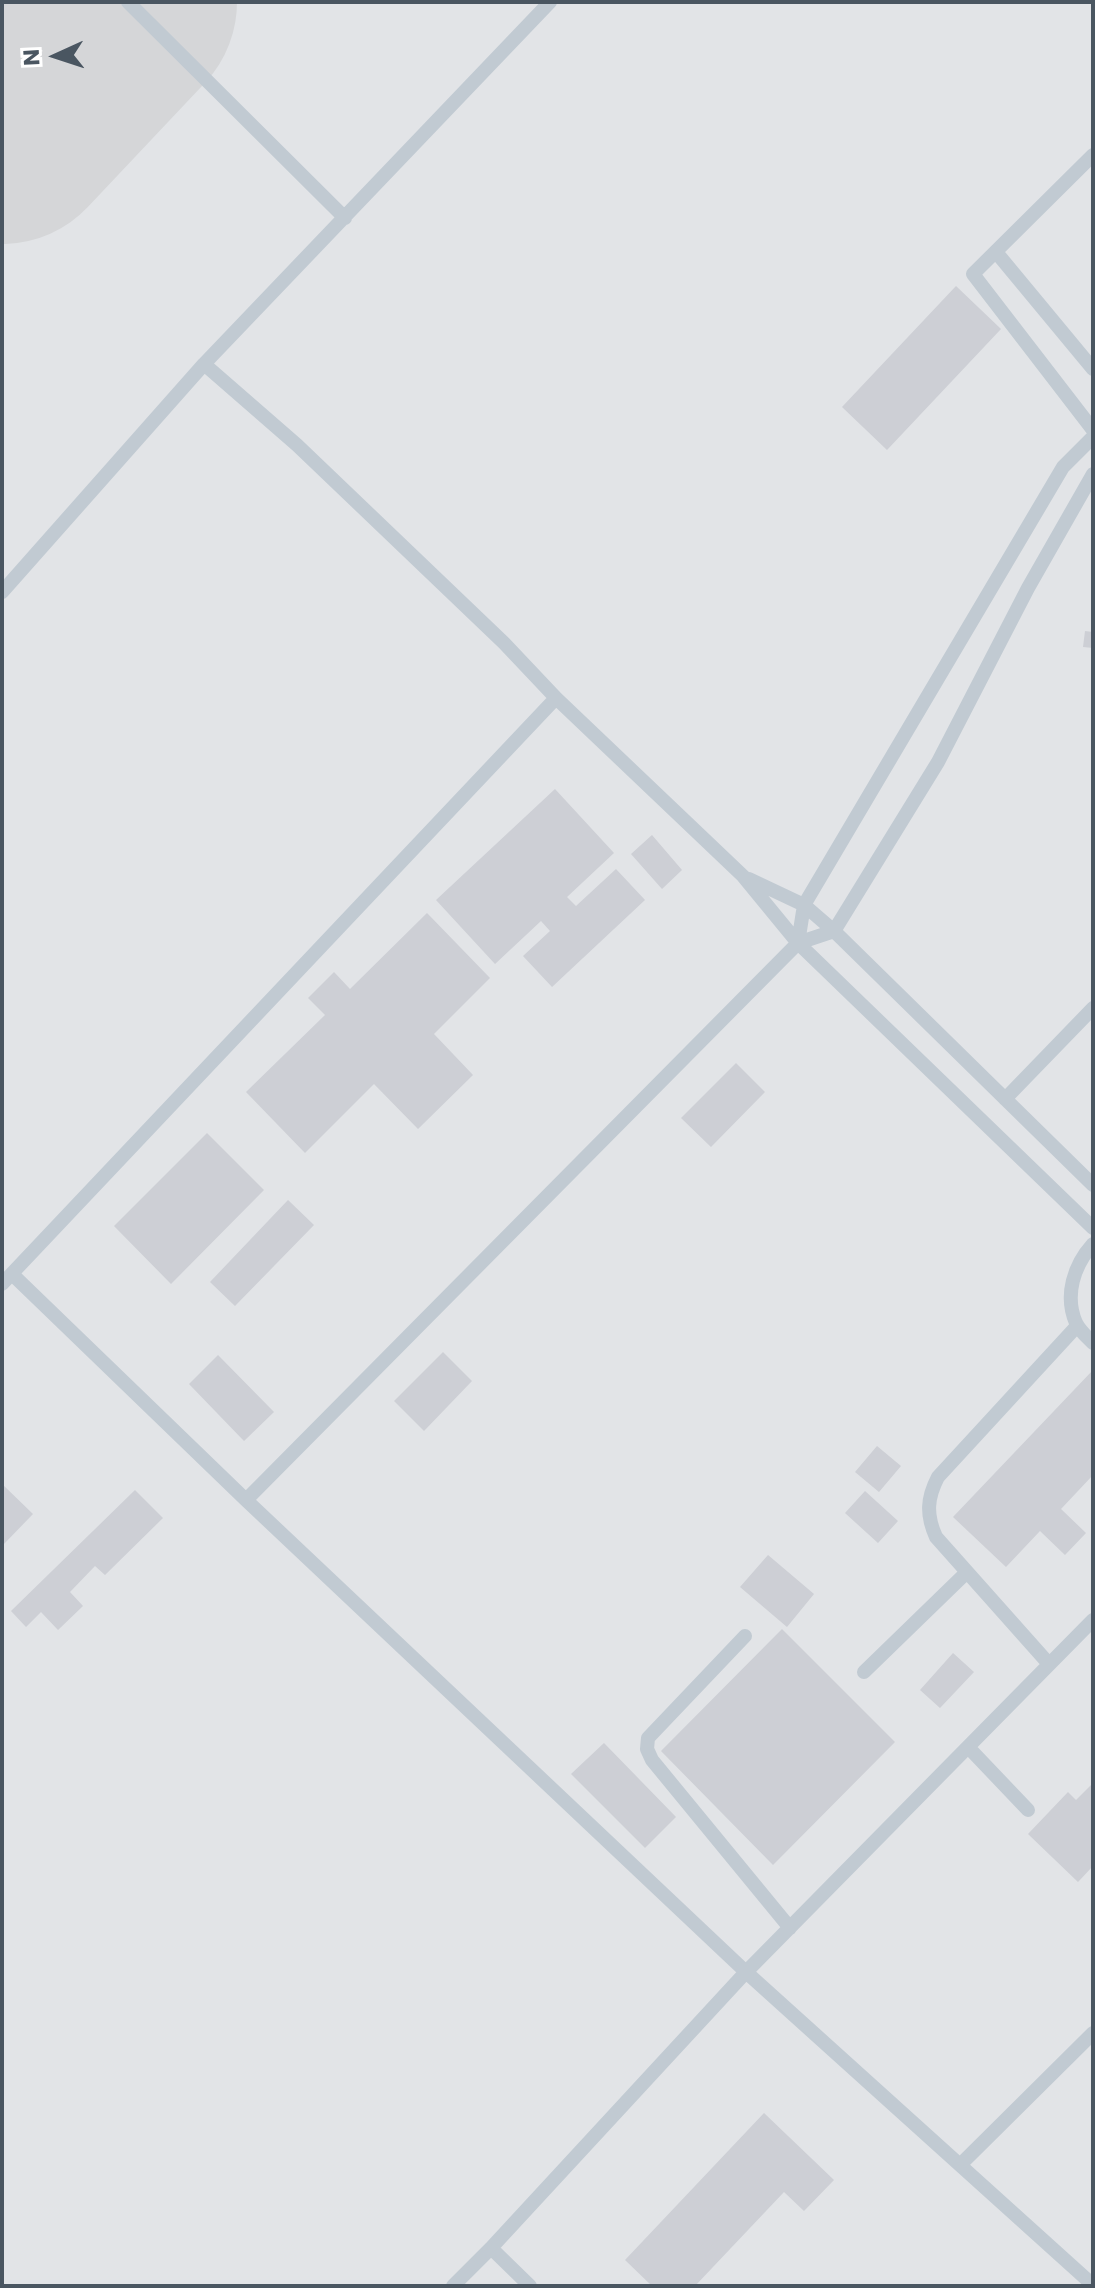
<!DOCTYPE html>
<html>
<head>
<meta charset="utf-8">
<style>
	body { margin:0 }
	#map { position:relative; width:1095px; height:2288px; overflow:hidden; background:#f5f3f3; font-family:Poppins,sans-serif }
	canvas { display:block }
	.frame { position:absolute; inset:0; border:4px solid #4a5661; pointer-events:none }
	.north { position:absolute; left:16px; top:16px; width:80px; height:80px; -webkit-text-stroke:6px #fff; paint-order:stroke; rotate:267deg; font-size:22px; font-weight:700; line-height:32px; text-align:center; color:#4a5661 }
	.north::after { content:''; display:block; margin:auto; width:28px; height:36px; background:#4a5661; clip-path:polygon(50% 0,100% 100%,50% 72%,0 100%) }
</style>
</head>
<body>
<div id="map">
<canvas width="1095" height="2288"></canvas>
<div class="frame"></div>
<div class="north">N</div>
</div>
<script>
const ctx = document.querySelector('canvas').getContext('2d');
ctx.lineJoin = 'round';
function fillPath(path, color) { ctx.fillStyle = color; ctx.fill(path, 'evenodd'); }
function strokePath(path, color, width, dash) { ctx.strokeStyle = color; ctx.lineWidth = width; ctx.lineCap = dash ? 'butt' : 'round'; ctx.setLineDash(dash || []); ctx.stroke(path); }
const airport = new Path2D(`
	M 2,2 L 1093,2 L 1093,2286 L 2,2286 Z`);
const taxiway = new Path2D(`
	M 2,48 L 29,48 L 115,2`);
const runway = new Path2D(`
	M 2,126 L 119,2`);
const building = new Path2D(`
	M 956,286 L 1001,329 L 887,450 L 842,407 Z
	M 1085,631 L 1093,632 L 1093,648 L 1083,647 Z
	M 555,789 L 614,853 L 567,897 L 576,906 L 616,869 L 645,900 L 552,987 L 523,956 L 550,931 L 541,921 L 495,964 L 436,900 Z
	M 652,835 L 682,870 L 662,889 L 631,854 Z
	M 427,913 L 490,978 L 434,1034 L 473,1075 L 418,1129 L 374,1084 L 305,1153 L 246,1092 L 325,1015 L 308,998 L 334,972 L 350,989 Z
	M 736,1063 L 765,1092 L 711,1147 L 681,1118 Z
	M 207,1133 L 264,1190 L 171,1284 L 114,1226 Z
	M 288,1200 L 314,1225 L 235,1306 L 210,1282 Z
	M 443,1352 L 472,1381 L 424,1431 L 394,1401 Z
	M 218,1355 L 274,1412 L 244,1441 L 189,1384 Z
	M 1093,1370 L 1093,1475 L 1061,1509 L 1086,1533 L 1065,1555 L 1040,1531 L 1006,1567 L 953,1517 Z
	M 877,1446 L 901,1466 L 879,1492 L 855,1472 Z
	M 2,1484 L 33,1514 L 2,1546 Z
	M 135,1490 L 163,1518 L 105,1575 L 95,1566 L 70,1592 L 83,1606 L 58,1630 L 41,1612 L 26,1627 L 11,1611 Z
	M 865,1491 L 898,1521 L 878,1543 L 845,1513 Z
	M 768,1555 L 814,1594 L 787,1627 L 740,1587 Z
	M 782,1629 L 895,1742 L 773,1865 L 661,1751 Z
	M 953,1653 L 974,1672 L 940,1708 L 920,1690 Z
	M 604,1743 L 676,1817 L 645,1848 L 571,1774 Z
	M 1093,1783 L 1093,1866 L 1078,1882 L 1028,1834 L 1068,1792 L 1076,1800 Z
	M 764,2113 L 834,2180 L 804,2211 L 784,2192 L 695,2286 L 652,2286 L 625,2260 Z`);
const lane = new Path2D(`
	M 128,2 L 345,218
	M 1093,155 L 973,274 L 1093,430
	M 996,252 L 1093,369
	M 204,364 L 297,445 L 504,643 L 556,698 L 743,876 L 798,943 L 1093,1228
	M 2,592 L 204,364 L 550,2
	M 749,879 L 804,905 L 834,931 L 1093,1185
	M 798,943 L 804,905 L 1063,467 L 1093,437
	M 1005,1099 L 1093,1008
	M 1093,1244 C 1074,1265 1064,1295 1076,1323 C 1080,1331 1087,1337 1093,1343
	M 12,1274 L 246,1500 L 746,1972 L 1093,2285
	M 2,1284 L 556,698
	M 246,1500 L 798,943 L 834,931 L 938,762 L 1028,588 L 1093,474
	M 745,1636 L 648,1738 L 647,1749 L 652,1760 L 790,1928
	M 1049,1664 L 936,1537 C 926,1515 927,1498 938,1477 L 1077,1326
	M 864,1672 L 967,1572
	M 968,1747 L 1028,1810
	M 960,2165 L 1093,2033
	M 491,2248 L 530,2286
	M 453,2286 L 491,2248 L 746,1972 L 1093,1620`);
fillPath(airport, '#e2e4e7');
strokePath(taxiway, '#d5d6d8', 94);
strokePath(runway, '#d5d6d8', 236);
fillPath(building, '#cdcfd5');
strokePath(lane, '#c1cad2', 14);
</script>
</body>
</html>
